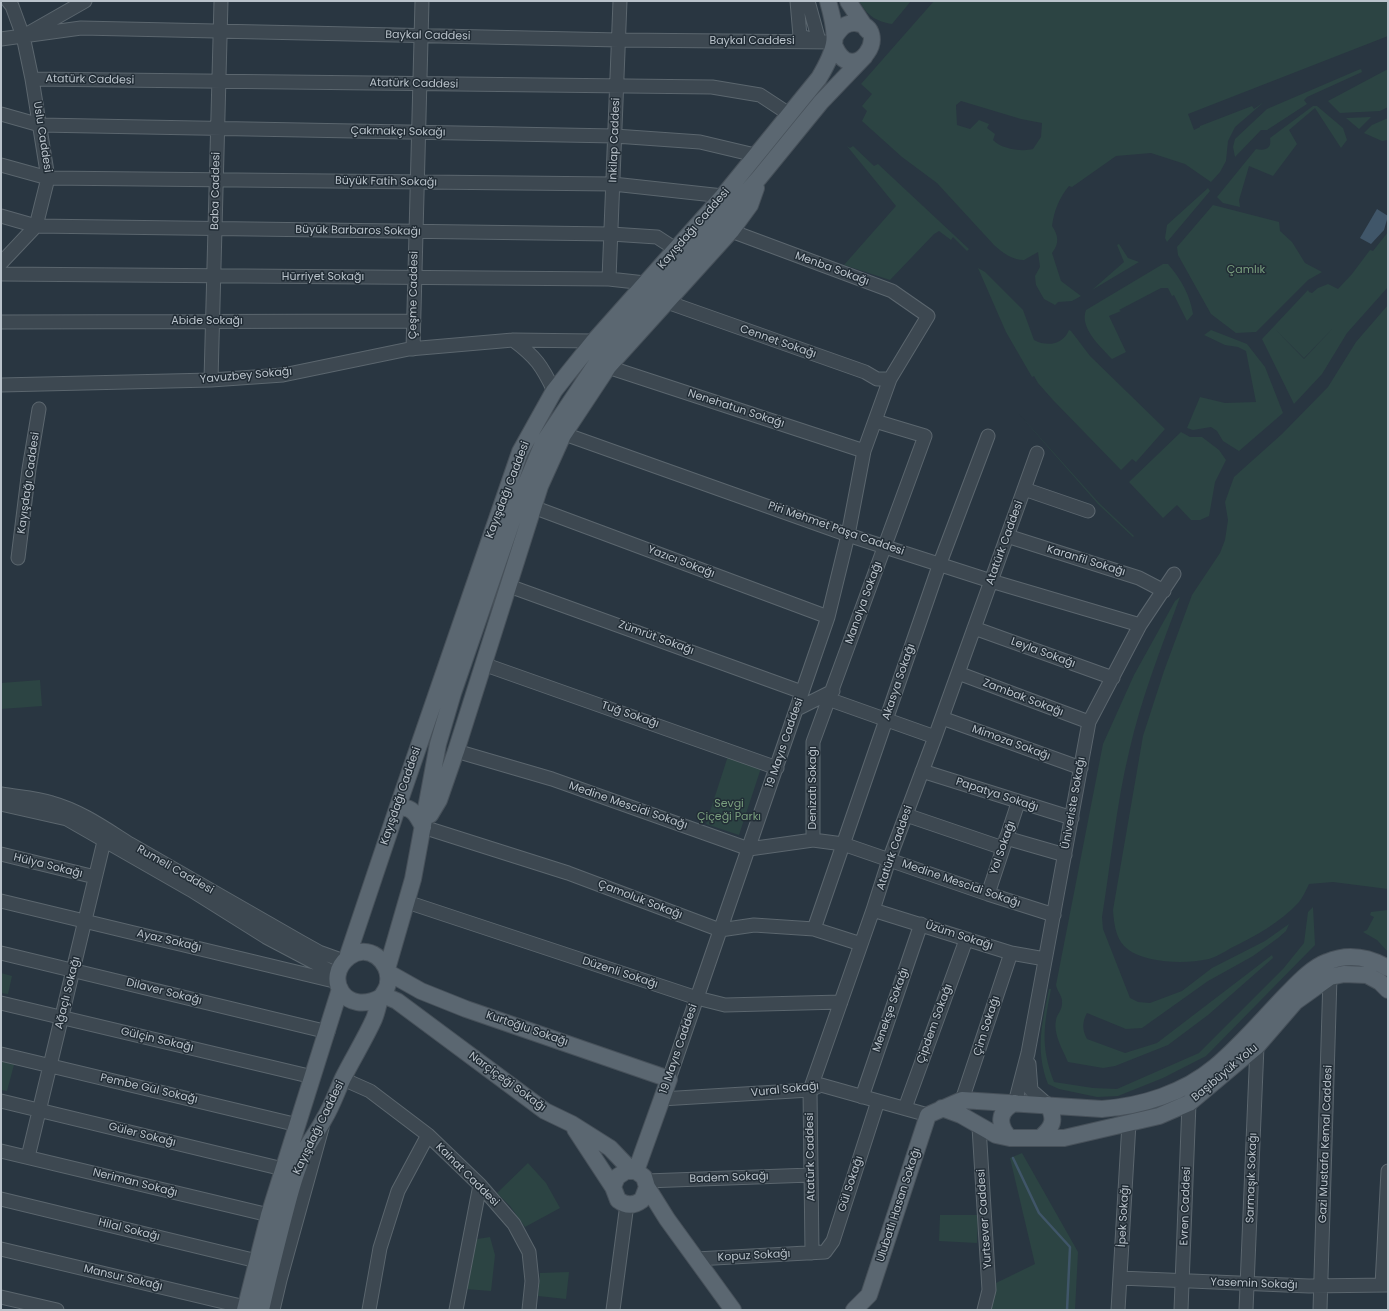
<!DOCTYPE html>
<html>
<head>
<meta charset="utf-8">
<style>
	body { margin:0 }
	#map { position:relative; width:1389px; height:1311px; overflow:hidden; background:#293641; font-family:Poppins,sans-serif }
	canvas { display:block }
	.frame { position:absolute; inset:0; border:2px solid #bac3cb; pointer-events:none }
</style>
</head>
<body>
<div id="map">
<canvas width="1389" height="1311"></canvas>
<div class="frame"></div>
</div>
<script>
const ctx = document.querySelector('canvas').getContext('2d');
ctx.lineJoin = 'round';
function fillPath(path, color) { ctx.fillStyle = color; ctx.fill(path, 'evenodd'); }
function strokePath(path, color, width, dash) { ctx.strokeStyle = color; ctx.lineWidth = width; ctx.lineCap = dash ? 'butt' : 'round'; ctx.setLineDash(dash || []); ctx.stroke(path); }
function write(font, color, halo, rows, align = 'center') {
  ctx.font = font + ' Poppins,sans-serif'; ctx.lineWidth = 3; ctx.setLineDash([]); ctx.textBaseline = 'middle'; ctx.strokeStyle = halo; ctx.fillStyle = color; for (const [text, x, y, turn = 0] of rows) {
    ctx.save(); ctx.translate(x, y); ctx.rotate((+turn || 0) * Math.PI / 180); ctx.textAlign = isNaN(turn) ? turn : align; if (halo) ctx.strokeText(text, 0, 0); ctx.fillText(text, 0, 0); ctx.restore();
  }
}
const green = new Path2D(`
	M 859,1 L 911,1 L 892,24 C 875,21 868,16 859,1 Z
	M 934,1 L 1388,1 L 1388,36 L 1188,114 L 1194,130 L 1200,127 L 1200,126 L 1252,106 L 1254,109 L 1264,102 L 1235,127 L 1228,141 L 1226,161 L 1220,172 L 1211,182 L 1185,164 L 1151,153 L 1116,156 L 1072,187 L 1069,186 C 1059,198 1054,211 1052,226 C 1058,235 1060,243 1052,253 L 1061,281 L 1081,296 L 1072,301 L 1058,302 L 1055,305 L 1044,299 L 1036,285 L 1035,276 L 1040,267 L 1038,252 L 1024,260 C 1012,260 1003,253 994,245 L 937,183 L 902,157 L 862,121 L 867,111 L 862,106 L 872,94 L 861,84 ZM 961,101 L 1021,119 L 1042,123 L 1041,137 L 1033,149 C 1022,152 1001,149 993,140 L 995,134 L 987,128 L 989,124 L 979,120 L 970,129 L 957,125 L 956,105 Z
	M 1388,69 L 1388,107 L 1380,111 L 1340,113 L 1328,101 Z
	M 1358,70 L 1361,69 L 1362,72 L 1307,97 L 1304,100 L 1307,104 L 1267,130 L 1261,130 L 1235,157 L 1233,147 L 1235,139 L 1267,109 Z
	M 1313,106 L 1317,106 L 1343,128 L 1347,140 L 1341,148 L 1315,108 L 1289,130 L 1297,144 L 1273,176 L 1249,166 L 1239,200 L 1240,207 L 1223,203 L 1217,197 L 1256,149 C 1265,151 1272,149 1270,138 Z
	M 1371,117 L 1359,129 L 1346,118 L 1347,118 Z
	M 1388,118 L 1388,140 L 1382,141 L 1364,133 L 1372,125 Z
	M 847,146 L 850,148 L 853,146 L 874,166 L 878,164 L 969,249 L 967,251 L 953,237 L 951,240 L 939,231 L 934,234 L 890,280 L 844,265 L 896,206 Z
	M 1208,188 L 1210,191 L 1167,242 L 1165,238 L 1167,225 Z
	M 1213,205 L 1279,222 L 1280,231 L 1292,242 L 1305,263 L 1322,272 L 1308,280 L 1256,332 L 1236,333 L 1211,314 L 1178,255 L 1177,247 Z
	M 1388,232 L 1388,287 L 1347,333 L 1322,374 L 1294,404 L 1262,339 L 1308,290 L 1309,292 L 1312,293 L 1318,288 L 1328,284 L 1338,289 L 1352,274 L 1370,250 L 1373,251 ZM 1334,327 L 1304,359 L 1275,329 L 1304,358 Z
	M 1119,244 L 1128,258 L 1139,262 L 1092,290 L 1124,262 L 1117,245 Z
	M 1163,264 L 1168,264 C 1181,279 1190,295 1193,314 L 1187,321 L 1174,295 L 1172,296 L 1168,288 L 1161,288 L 1119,310 L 1121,311 L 1109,316 L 1126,352 L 1112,359 C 1101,347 1079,328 1086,310 Z
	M 978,268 L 985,272 L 1023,310 L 1034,340 C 1047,347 1063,345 1069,330 L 1071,331 L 1090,356 L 1165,429 L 1136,462 L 1132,459 L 1121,470 L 1053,400 L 1038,383 L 1034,376 L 1032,377 L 1006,332 Z
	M 1388,305 L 1388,889 L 1333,882 L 1309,884 C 1306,890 1303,897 1299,902 C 1280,923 1255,936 1231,948 C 1224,952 1216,957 1209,959 C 1190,963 1170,963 1151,959 C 1121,952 1115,939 1113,910 L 1143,736 L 1164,671 L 1192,595 L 1220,553 L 1225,540 L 1228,520 L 1225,502 L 1234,477 L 1282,434 L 1328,387 L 1356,342 Z
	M 1211,330 L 1247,344 L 1265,367 L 1283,413 L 1239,451 L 1223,441 L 1217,431 L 1211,427 L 1193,430 L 1187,428 L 1200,397 L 1225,403 L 1256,402 L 1246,351 L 1238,347 L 1225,345 L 1204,335 Z
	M 1019,414 L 1099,503 L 1134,536 L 1133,537 L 1098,504 Z
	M 1181,432 L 1190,437 L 1202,437 L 1219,450 L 1226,460 L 1215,482 L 1209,516 L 1200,520 L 1191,520 L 1177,505 L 1163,518 L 1129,482 Z
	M 1180,597 C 1161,648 1141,699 1129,752 C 1116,806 1111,862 1102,917 L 1103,929 L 1130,998 L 1138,1002 L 1150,1003 L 1182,991 L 1212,968 L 1265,941 L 1289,924 L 1286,931 L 1278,938 L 1253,956 L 1208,981 L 1142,1028 L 1126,1029 L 1087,1013 C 1082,1022 1082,1030 1087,1039 L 1125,1053 L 1157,1043 L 1272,955 L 1273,958 L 1208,1015 L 1168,1045 L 1115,1066 L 1103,1068 L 1068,1062 C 1063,1050 1053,1034 1056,1020 C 1057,1013 1063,1011 1062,1000 C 1061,994 1057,991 1056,985 L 1103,744 L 1134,675 L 1175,601 Z
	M 40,680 L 42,706 L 1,709 L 1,683 Z
	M 728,756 L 761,768 L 739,835 L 706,824 Z
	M 1313,907 L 1315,945 L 1206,1056 L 1163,1078 L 1118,1096 L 1097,1097 L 1059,1089 L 1048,1084 C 1035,1050 1042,1023 1049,989 L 1051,989 C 1044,1026 1040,1045 1054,1082 L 1093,1088 L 1117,1089 L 1199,1053 L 1283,969 L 1304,943 L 1308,912 Z
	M 1388,910 L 1388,952 L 1377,940 L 1363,932 L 1367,930 L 1374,917 L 1370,915 L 1371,912 Z
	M 1,973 L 12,976 L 8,994 L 1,993 Z
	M 1,1057 L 15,1061 L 7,1091 L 1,1090 Z
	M 1022,1153 L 1078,1252 L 1075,1310 L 989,1310 L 996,1283 L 1035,1264 L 1010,1158 Z
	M 528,1163 L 546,1183 L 560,1208 L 525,1227 L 510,1206 L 497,1193 Z
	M 940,1215 L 978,1215 L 977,1243 L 939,1241 Z
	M 490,1237 L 495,1255 L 491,1291 L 465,1289 L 471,1240 Z
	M 569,1272 L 566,1299 L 538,1296 L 540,1273 Z`);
const water = new Path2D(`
	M 1377,209 L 1388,216 L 1384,230 L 1371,244 L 1360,238 Z`);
const stream = new Path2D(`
	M 1013,1158 L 1039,1213 L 1070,1247 L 1067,1310`);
const minor = new Path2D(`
	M 797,1 L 800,36 L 814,40
	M 808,1 L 819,41
	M 29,33 L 85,1
	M 1,39 L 81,28 L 619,40 L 834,42
	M 32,79 L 712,87 L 760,95 L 789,114
	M 1,114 L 40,125 L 615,136 L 700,142 L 755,155
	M 1,165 L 48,178 L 613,184 L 723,196
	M 1,216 L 36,226 L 611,234 L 657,237 L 677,250
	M 1,263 L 36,226 L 48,178 L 32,79 L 23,36 L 12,6 L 8,1
	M 1,274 L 609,279 L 645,283
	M 609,279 L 620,1
	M 667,302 L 865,372 L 877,379 L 890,379
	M 1,322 L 414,321
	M 513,340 C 536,357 542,366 554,391
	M 413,349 L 422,1
	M 602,361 L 608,367 L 864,451
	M 211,380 L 221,1
	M 1,385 L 211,380 L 283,375 L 409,349 L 513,340 L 594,341
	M 556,431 L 848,535 L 991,581 L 1140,625
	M 1024,489 L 1088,511
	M 533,507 L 828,617
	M 1007,536 L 1139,578 L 1164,591
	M 18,558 L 29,469 L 39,409
	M 509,586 L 802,692
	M 974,628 L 1113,678
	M 483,664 L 777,768
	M 958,673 L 1089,722
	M 828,699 L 935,737
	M 797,709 L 833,691
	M 942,718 L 1081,768
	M 456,751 L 552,779 L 749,849 L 813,840 L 843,844 L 988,894 L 1054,915
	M 922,771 L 1072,818
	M 1,794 C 18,797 36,798 52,803 C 81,811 106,829 130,844 L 301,942 L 319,952 L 344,961
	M 1,804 L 67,819 L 191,890 L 266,937 L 338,975
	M 906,815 L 1003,848
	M 423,827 L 568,873 L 720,930 L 754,925 L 814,929 L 861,944
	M 1006,838 L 1065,855
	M 813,840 L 813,742 L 925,436 L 875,421
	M 1,854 L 95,877
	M 988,894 L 1018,803
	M 1,901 L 338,982
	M 407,902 L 697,998 L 725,1005 L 841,1002
	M 873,910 L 1011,953 L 1045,959
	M 814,929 L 940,563 L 988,436
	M 1,953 L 328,1032
	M 1,1003 L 313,1077
	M 1,1054 L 298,1125
	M 1029,1064 L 1031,1090 L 1048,1105
	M 343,1079 L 370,1091 L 428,1135 L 480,1185 L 514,1224 L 529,1252 L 532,1281 L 529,1310
	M 669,1079 L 828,617 L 848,535 L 864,451 L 890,379 L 928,316 L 892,291 L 731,231
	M 862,1097 L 921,924
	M 661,1099 L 810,1090 L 821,1085 L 928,1115
	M 962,1100 L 1011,953
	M 1,1101 L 283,1169
	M 1015,1103 L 1028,1053 L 1089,722 L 1140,625 L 1174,574
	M 905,1108 L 966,940
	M 979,1127 L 989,1290 L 984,1310
	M 1,1151 L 269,1215
	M 28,1157 L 106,833
	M 646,1181 L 811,1175
	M 1,1199 L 257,1261
	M 1,1249 L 245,1307
	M 812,1253 L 810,1090 L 873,910 L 889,860 L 935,737 L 1037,453
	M 696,1259 L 825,1252 L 833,1241 L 878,1101
	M 1120,1278 L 1309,1286 L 1388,1285
	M 1382,1285 L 1388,1171
	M 1,1297 L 57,1310
	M 273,1310 L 280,1280 L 322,1128
	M 369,1310 L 380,1248 L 398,1191 L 428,1135
	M 456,1310 L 480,1185
	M 613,1310 L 627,1204
	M 1118,1310 L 1129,1123
	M 1181,1310 L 1189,1103
	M 1246,1310 L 1257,1046
	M 1320,1310 L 1330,977`);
const major = new Path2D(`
	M 848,1 L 867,30
	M 835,47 C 854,89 894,29 856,23 C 846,22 841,28 836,35
	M 397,809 C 411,804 417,815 423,827
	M 430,815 L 439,800 L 456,751 L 540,486 L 563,435 L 608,367 L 731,231 L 750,205 L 756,188
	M 347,958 L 397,809 L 520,452 L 554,391 L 569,372 L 594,341 L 723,196 L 819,78 C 838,46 838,37 828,1
	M 387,969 L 413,879 L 438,744 L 453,693 L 520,498 L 543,443 L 600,358 L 759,178 L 821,102 L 865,56
	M 389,973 L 421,991 L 466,1009 L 669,1079 L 636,1171
	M 383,995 L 397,1001 L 545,1111 L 572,1124 L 610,1148 L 631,1170
	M 942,1108 L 961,1115 L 996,1135 L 1010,1138 L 1064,1138 L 1159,1116 L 1189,1103 L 1257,1046 L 1295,1002 L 1330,977 L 1344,974 L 1367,975 L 1380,982 L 1388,990
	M 575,1129 L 613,1187
	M 1010,1138 C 998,1126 997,1111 1015,1103
	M 1040,1138 C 1053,1127 1056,1120 1048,1105
	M 647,1187 L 642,1200 C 634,1206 626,1206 618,1200 L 613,1187 L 617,1177 L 626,1171 L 636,1171 L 644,1177 L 647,1187 L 667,1219 L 733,1310
	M 245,1310 L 269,1215 L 340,989
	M 261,1310 C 268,1278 276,1247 284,1216 C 290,1193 296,1169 307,1147 C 312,1138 319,1129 324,1119 C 332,1106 337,1091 343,1078 C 353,1058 365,1039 374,1019 C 377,1012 378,1005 380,999 C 383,993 388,989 388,982 C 391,962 368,942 349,957 C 322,978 346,1017 381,997
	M 854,1310 L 869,1295 L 928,1115 L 962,1100 L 1102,1109 C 1142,1106 1184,1093 1215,1067 C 1240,1046 1262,1020 1285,996 C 1297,984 1311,968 1327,962 C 1348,953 1369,957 1388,968`);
const streetNames = [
	["Baykal Caddesi",428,36,1],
	["Baykal Caddesi",752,41],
	["Atatürk Caddesi",90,80,1],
	["Atatürk Caddesi",414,84,1],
	["Çakmakçı Sokağı",398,132,1],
	["Uslu Caddesi",42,137,81],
	["Inkilap Caddesi",615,140,-88],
	["Büyük Fatih Sokağı",386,182,1],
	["Baba Caddesi",216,191,-89],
	["Kayışdağı Caddesi",694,229,-49],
	["Büyük Barbaros Sokağı",358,231,1],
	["Menba Sokağı",832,269,20],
	["Hürriyet Sokağı",323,277],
	["Çeşme Caddesi",414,295,-89],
	["Abide Sokağı",207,321],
	["Cennet Sokağı",778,342,19],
	["Yavuzbey Sokağı",246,376,-5],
	["Nenehatun Sokağı",736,409,18],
	["Kayışdağı Caddesi",29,483,-82],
	["Kayışdağı Caddesi",508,490,-69],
	["Piri Mehmet Paşa Caddesi",836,529,19],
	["Atatürk Caddesi",1005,543,-70],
	["Karanfil Sokağı",1086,561,17],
	["Yazıcı Sokağı",681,562,21],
	["Manolya Sokağı",864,603,-70],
	["Zümrüt Sokağı",656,638,20],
	["Leyla Sokağı",1043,653,20],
	["Akasya Sokağı",899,682,-71],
	["Zambak Sokağı",1023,698,21],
	["Tuğ Sokağı",630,715,19],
	["19 Mayıs Caddesi",785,743,-71],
	["Mimoza Sokağı",1011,743,20],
	["Denizatı Sokağı",813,788,-90],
	["Papatya Sokağı",997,795,18],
	["Kayışdağı Caddesi",401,796,-71],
	["Üniveriste Sokağı",1074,803,-80],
	["Medine Mescidi Sokağı",628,806,19],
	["Atatürk Caddesi",895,848,-71],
	["Yol Sokağı",1003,848,-71],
	["Hülya Sokağı",48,866,14],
	["Rumeli Caddesi",175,870,30],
	["Medine Mescidi Sokağı",961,884,19],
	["Çamoluk Sokağı",640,900,21],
	["Üzüm Sokağı",959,936,18],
	["Ayaz Sokağı",169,941,13],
	["Düzenli Sokağı",620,973,18],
	["Dilaver Sokağı",164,992,14],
	["Ağaçlı Sokağı",68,993,-76],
	["Menekşe Sokağı",891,1010,-71],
	["Çipdem Sokağı",935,1024,-70],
	["Çim Sokağı",987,1026,-72],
	["Kurtoğlu Sokağı",527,1029,19],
	["Gülçin Sokağı",157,1040,13],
	["19 Mayıs Caddesi",679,1049,-71],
	["Başıbüyük Yolu",1225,1073,-40],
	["Narçiçeği Sokağı",507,1082,36],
	["Pembe Gül Sokağı",149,1089,13],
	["Vural Sokağı",785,1090,-6],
	["Kayışdağı Caddesi",319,1128,-64],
	["Güler Sokağı",142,1135,14],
	["Gazi Mustafa Kemal Caddesi",1326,1144,-88],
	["Atatürk Caddesi",811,1157,-91],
	["Kainat Caddesi",467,1175,45],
	["Badem Sokağı",729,1178,-2],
	["Sarmaşık Sokağı",1252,1178,-88],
	["Neriman Sokağı",135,1183,14],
	["Gül Sokağı",851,1184,-72],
	["Ulubatlı Hasan Sokağı",899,1205,-72],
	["Evren Caddesi",1186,1206,-88],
	["İpek Sokağı",1124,1216,-87],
	["Yurtsever Caddesi",985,1219,-94],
	["Hilal Sokağı",129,1230,14],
	["Kopuz Sokağı",754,1256,-3],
	["Mansur Sokağı",123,1278,13],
	["Yasemin Sokağı",1254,1284,2]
];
const parkNames = [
	["Çamlık",1246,270],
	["Sevgi",729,804],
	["Çiçeği Parkı",729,817]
];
fillPath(green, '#2c4443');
fillPath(water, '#405669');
strokePath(stream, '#405669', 2.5);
strokePath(minor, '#5b666e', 15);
strokePath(major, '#47515a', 18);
strokePath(minor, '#3d4851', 13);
strokePath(major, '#5b6771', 16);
write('11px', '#bac3cb', '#222d36', streetNames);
write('11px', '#7a9f7e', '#222d36', parkNames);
</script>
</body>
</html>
